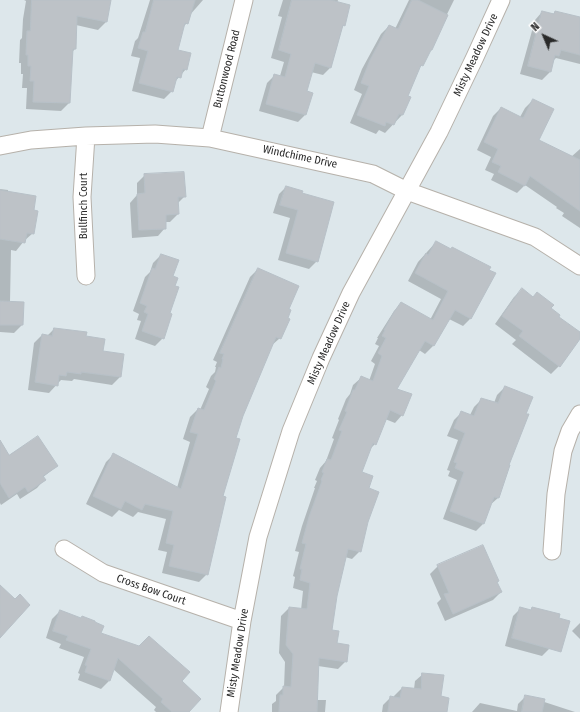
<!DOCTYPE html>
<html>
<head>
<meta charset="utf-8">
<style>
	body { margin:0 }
	#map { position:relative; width:580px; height:712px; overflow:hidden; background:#dde7eb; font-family:"Fira Sans Condensed",sans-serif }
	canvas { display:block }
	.north { position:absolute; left:524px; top:16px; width:40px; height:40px; -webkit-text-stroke:3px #fff; paint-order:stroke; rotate:316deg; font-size:11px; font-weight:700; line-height:16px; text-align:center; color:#2a2a2a }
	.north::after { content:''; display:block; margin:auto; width:14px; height:18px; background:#2a2a2a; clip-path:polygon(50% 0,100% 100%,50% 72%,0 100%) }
</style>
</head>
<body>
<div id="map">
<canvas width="580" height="712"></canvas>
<div class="north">N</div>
</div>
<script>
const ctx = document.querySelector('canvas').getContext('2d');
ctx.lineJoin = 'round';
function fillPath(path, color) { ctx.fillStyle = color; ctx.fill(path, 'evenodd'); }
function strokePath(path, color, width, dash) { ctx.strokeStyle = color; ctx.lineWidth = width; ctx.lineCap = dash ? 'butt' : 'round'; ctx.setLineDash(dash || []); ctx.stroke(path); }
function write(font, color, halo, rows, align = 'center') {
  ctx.font = font + ' "Fira Sans Condensed",sans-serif'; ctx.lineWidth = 4; ctx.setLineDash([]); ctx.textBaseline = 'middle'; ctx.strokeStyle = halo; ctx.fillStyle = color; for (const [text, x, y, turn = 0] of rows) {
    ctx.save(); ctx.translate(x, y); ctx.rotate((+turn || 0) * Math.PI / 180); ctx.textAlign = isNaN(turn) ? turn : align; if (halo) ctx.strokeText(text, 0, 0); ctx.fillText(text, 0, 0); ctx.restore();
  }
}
const shadow = new Path2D(`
	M 24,0 L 110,0 L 106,22 L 98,30 L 76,25 L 75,49 L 72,52 L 69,103 L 61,111 L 26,109 L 27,88 L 22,88 L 23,74 L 21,74 L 21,63 L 19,63 L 20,40 L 22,38 L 23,19 L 26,1 Z
	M 150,0 L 203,0 L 189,16 L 187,23 L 183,27 L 177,51 L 186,69 L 174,83 L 172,91 L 164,99 L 132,91 L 140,58 L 131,56 L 135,41 L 138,38 Z
	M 283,0 L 338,0 L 337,3 L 344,25 L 342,28 L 331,67 L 323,75 L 311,72 L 306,92 L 306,114 L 298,122 L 259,111 L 267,83 L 275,75 L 280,76 L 284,62 L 271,58 L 282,17 L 278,16 Z
	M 409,0 L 454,0 L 422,65 L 418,69 L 407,97 L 402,115 L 385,133 L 379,130 L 376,134 L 350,123 L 362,94 L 354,90 L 362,69 L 381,34 L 389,26 L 395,29 Z
	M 542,12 L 552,15 L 555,12 L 580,18 L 580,64 L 556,58 L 553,61 L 550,72 L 542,80 L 520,74 L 535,20 Z
	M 533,100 L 538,140 L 571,157 L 580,149 L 580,228 L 562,216 L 564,213 L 556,208 L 557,207 L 525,185 L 517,193 L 491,180 L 494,174 L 485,170 L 491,157 L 477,150 L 493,116 L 501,108 L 520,117 L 525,108 Z
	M 145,175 L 185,196 L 177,204 L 178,214 L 170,222 L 165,222 L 165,228 L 158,236 L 132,238 L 130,203 L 137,195 L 137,183 Z
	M 286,187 L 301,194 L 317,261 L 309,269 L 278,260 L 290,218 L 273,213 L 279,194 Z
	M 0,189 L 8,190 L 8,192 L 33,211 L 33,233 L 24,241 L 16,251 L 11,250 L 10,302 L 22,325 L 14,333 L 0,332 Z
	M 436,242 L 494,274 L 470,319 L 463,326 L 449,319 L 433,346 L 425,354 L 419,350 L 396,389 L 402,415 L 395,423 L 385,419 L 375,444 L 369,450 L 361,473 L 367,489 L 367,522 L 360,551 L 352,559 L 345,557 L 336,596 L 331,631 L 336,644 L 346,661 L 338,669 L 318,666 L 317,700 L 326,700 L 325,712 L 272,712 L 272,704 L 276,701 L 276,695 L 284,687 L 285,662 L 279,653 L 281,616 L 289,608 L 301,610 L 303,591 L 293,588 L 295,577 L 293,576 L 299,552 L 295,551 L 302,526 L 315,488 L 314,488 L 317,481 L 315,480 L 320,468 L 326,461 L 334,439 L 332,438 L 339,420 L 338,419 L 346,399 L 350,394 L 353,385 L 361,378 L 369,381 L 375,364 L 371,361 L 379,346 L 375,344 L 378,338 L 377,338 L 394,311 L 402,303 L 430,320 L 441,299 L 408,281 L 418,262 Z
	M 161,255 L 172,277 L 174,286 L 163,338 L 155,346 L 135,339 L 141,321 L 137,320 L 139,314 L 133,311 L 145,277 L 150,272 L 153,263 Z
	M 258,269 L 288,310 L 280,338 L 271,346 L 242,416 L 235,438 L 207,574 L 199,582 L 162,573 L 167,552 L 158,550 L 166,519 L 138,512 L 133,517 L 119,510 L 112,517 L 86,504 L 106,462 L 113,455 L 177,488 L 190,442 L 183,439 L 190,417 L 198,409 L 200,410 L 209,389 L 206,387 L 211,376 L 215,372 L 216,367 L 215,367 L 217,362 L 213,360 L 250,277 Z
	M 522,290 L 550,309 L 558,317 L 580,334 L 580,338 L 559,366 L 551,374 L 512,344 L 516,340 L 495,324 L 514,297 Z
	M 54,329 L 102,352 L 120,377 L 112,385 L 74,379 L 72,381 L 61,380 L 49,393 L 28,390 L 34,343 L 42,335 L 47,336 Z
	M 505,387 L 508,465 L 498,498 L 490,505 L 484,523 L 476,531 L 443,519 L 457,480 L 448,476 L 450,471 L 447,470 L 458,440 L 447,436 L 454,420 L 462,412 L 470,415 L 474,407 L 482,399 L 494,403 L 497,395 Z
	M 0,461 L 57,466 L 42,478 L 44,480 L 37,488 L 20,499 L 17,494 L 1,505 L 0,503 Z
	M 438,566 L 498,581 L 497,583 L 501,592 L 493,600 L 445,621 L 437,603 L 441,599 L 430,574 Z
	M 521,608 L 530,611 L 532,608 L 550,648 L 542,656 L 505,646 L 513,616 Z
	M 60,611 L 180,681 L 188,712 L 156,712 L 154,710 L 156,707 L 113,669 L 109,681 L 101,689 L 78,680 L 80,674 L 78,673 L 84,657 L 59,648 L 61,644 L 46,638 L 52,619 Z
	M 580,623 L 580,639 L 572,631 Z
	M 423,674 L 440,697 L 446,712 L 382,712 L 383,705 L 391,697 L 394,698 L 394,696 L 402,688 L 414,689 L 415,681 Z
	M 526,696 L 575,712 L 472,712 L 480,703 L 517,711 L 518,704 Z`);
const building = new Path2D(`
	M 32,0 L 111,0 L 107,22 L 77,16 L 76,49 L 73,49 L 70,103 L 33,102 L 34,81 L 30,81 L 31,66 L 28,66 L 28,55 L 26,55 L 27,31 L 30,31 Z
	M 154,0 L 195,0 L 188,24 L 185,23 L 178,50 L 191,53 L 187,70 L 183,69 L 181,78 L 177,77 L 173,92 L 139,83 L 148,51 L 138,48 L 143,32 L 145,32 Z
	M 292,0 L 331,0 L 350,5 L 345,26 L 343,25 L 331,68 L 315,63 L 307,91 L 313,93 L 306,115 L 266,104 L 274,74 L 285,77 L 291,54 L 279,50 Z
	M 412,0 L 418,0 L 448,15 L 432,50 L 431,50 L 423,66 L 421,65 L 408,96 L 411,97 L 403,115 L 399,114 L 394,125 L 386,122 L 385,126 L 357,115 L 369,86 L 361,83 L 370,60 L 389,25 L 398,29 Z
	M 542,11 L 554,14 L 555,11 L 580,17 L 580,55 L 561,50 L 559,56 L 555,55 L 551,72 L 528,66 Z
	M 533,99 L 554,109 L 539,140 L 580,160 L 580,211 L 530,176 L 525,186 L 498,172 L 501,166 L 492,162 L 498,149 L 484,142 L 501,107 L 523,118 Z
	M 184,172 L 186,197 L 178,197 L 179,214 L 166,215 L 166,229 L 139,230 L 137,194 L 145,193 L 144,174 Z
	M 286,186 L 303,191 L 302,193 L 334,202 L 318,262 L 286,253 L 298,210 L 280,205 Z
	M 0,190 L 36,196 L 34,210 L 38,211 L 34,234 L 27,233 L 25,243 L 0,239 Z
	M 436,241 L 451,249 L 452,247 L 491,267 L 489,270 L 496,273 L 471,319 L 455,310 L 434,346 L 425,341 L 397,389 L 412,394 L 403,416 L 390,410 L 376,445 L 373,443 L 362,472 L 373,476 L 369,488 L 379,492 L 368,522 L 361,552 L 348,549 L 337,596 L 332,630 L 339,631 L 337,643 L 349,645 L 347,662 L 319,658 L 317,712 L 279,712 L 280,695 L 283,695 L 283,686 L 291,687 L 293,654 L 286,645 L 289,607 L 307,609 L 310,583 L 300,580 L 302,569 L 300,569 L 306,544 L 302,543 L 309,517 L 322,481 L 321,480 L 324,473 L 322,472 L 327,459 L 331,460 L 342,431 L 339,430 L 347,412 L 345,411 L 353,390 L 355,390 L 361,376 L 373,381 L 382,356 L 378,353 L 386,338 L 382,336 L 385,330 L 384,330 L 394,312 L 401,302 L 433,320 L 448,291 L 415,273 L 426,253 L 428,255 Z
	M 161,254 L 179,260 L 173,276 L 178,278 L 175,286 L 179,287 L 170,313 L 172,314 L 164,339 L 142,331 L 148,314 L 144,312 L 147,306 L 140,303 L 152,268 L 155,269 Z
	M 258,268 L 299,286 L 289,309 L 291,310 L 288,318 L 290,319 L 281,339 L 276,337 L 243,416 L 236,438 L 240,439 L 223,496 L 226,497 L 208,575 L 169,566 L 174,545 L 166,543 L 173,511 L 145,504 L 142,510 L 125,501 L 121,509 L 93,496 L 113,453 L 181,489 L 198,434 L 190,432 L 198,408 L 204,410 L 216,381 L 214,379 L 219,367 L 221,368 L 223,359 L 222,359 L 224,354 L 220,353 Z
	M 522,288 L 533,297 L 537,292 L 554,305 L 551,308 L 560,315 L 559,317 L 580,332 L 580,339 L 560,367 L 519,336 L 523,331 L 502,316 Z
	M 0,301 L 24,302 L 23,325 L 0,325 Z
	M 54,328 L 87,332 L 86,336 L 105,339 L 103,351 L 124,354 L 121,377 L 81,372 L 81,374 L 67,372 L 66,376 L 59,375 L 58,386 L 35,382 L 42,334 L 52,336 Z
	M 505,386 L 533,397 L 526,414 L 529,414 L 509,465 L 510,465 L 499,498 L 494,497 L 484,524 L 450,511 L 464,472 L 455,468 L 457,463 L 454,462 L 465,433 L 454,428 L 461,411 L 474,416 L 481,398 L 498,403 Z
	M 38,436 L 58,466 L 43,476 L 46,480 L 28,492 L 25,487 L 9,498 L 0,483 L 0,440 L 9,455 Z
	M 483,545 L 499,581 L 497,582 L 502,592 L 453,614 L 444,594 L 449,593 L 437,565 Z
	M 0,585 L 15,599 L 20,594 L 30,605 L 0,638 Z
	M 520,607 L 531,610 L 532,607 L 560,614 L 559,618 L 570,621 L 561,652 L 512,638 Z
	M 60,610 L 81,618 L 82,616 L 95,621 L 95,622 L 104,626 L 101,633 L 139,646 L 149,636 L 190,672 L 182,681 L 201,699 L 189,712 L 172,712 L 161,702 L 163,699 L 118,658 L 110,681 L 85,672 L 87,666 L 85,665 L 91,649 L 66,640 L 68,636 L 53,631 Z
	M 422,673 L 444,675 L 441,696 L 449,698 L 447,712 L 388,712 L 390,696 L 400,698 L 402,687 L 421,689 Z
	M 525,695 L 545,699 L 542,712 L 522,712 Z`);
const street = new Path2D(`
	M 210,138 L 244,0
	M 0,146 L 31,140 L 86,136 L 155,134 L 210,138 L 373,174 L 407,191 L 535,237 L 580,266
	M 86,276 L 82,197 L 86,136
	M 64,549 L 103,573 L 242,621
	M 552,551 L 556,494 L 563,451 L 570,431 L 580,414
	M 229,712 L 242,621 L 258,537 L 291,431 L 321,358 L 351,293 L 439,132 L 475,57 L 501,0`);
const streetNames = [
	["Misty Meadow Drive",476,55,-65],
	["Buttonwood Road",227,69,-76],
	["Windchime Drive",300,157,12],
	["Bullfinch Court",84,206,-90],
	["Misty Meadow Drive",329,343,-66],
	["Cross Bow Court",151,590,19],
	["Misty Meadow Drive",238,653,-81]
];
fillPath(shadow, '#0003');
fillPath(building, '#bdc2c7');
strokePath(building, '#b7c0c7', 1);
strokePath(street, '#b6b1aa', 19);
strokePath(street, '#fff', 17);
write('11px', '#2a2a2a', '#fff', streetNames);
</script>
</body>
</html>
